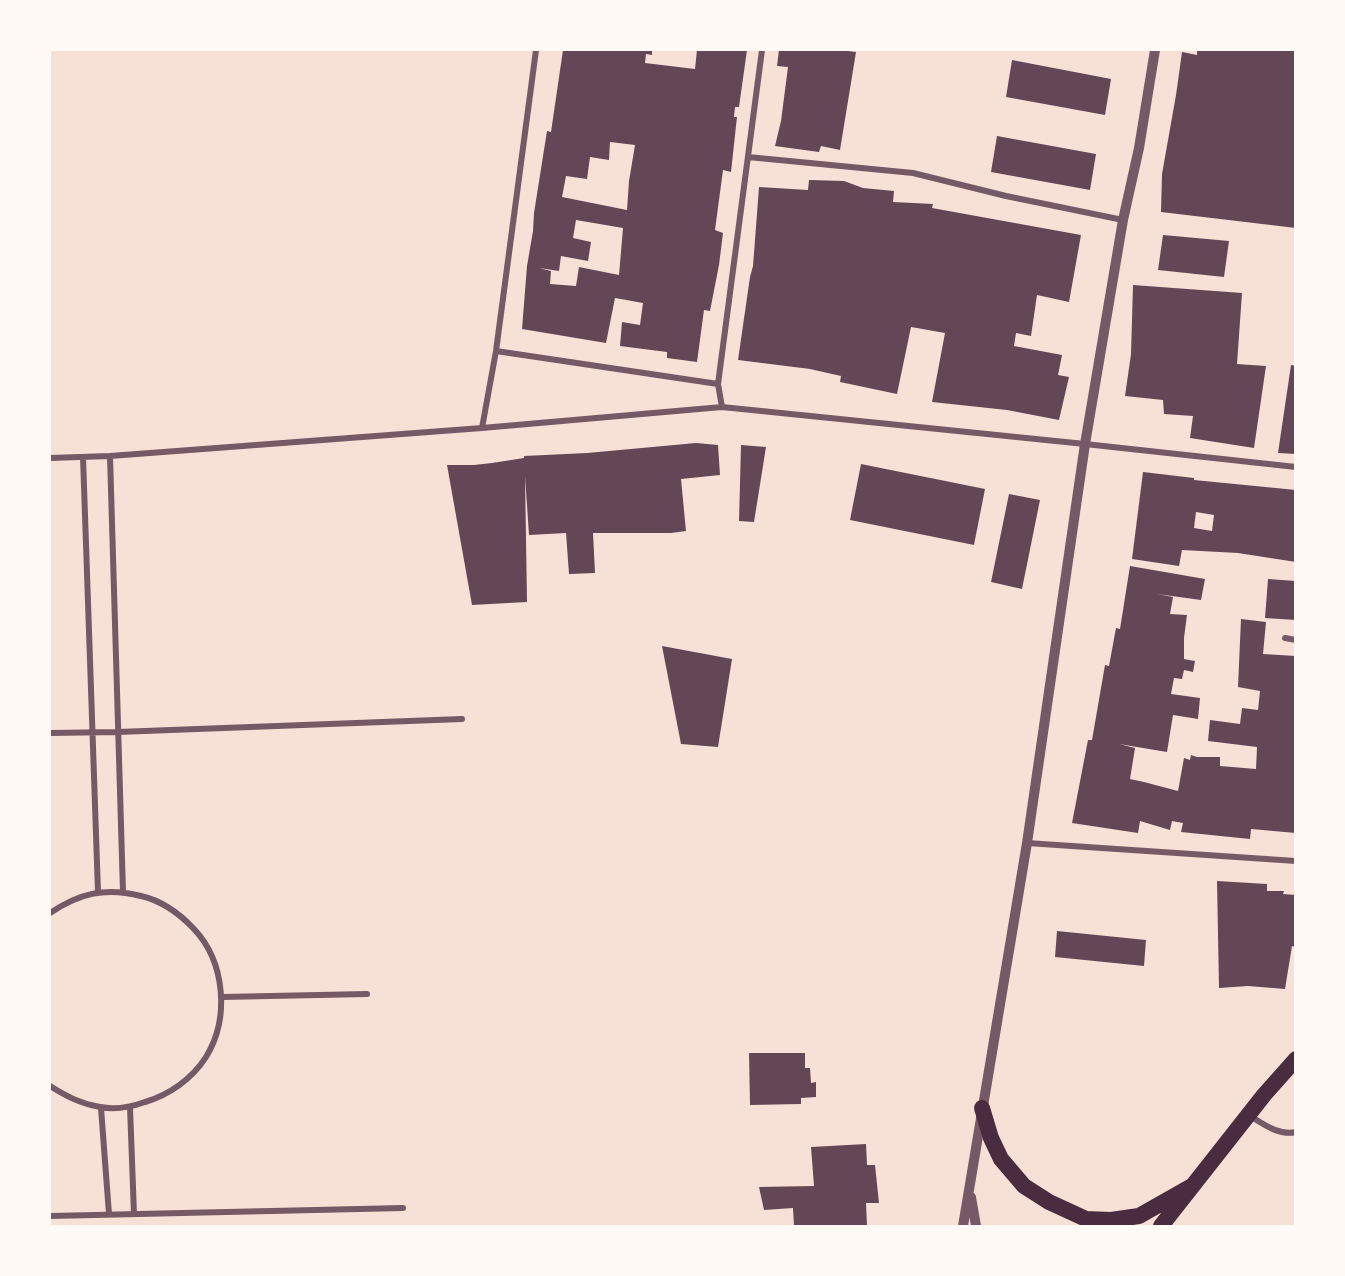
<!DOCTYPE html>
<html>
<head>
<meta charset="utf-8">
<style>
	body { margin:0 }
	#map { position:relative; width:1345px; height:1276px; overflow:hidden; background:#f7e1d7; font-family:"Nunito Sans",sans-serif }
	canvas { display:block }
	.frame { position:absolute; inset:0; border:51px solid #fffaf5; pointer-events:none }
</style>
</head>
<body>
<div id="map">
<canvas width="1345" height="1276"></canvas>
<div class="frame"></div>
</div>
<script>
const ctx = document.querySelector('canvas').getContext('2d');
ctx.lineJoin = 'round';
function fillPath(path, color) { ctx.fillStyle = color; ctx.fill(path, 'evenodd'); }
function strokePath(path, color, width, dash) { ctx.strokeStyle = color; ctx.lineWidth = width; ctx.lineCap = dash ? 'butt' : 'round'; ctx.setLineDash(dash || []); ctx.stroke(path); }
const building = new Path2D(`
	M 563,50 L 652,50 L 652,55 L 646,54 L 645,63 L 695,69 L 697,50 L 747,50 L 739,107 L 735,107 L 734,117 L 737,117 L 731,172 L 723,170 L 715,230 L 723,233 L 719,265 L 710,311 L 704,310 L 697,362 L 667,358 L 667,352 L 620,346 L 622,322 L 640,325 L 643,303 L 615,298 L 606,343 L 522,329 L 527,266 L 533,231 L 534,213 L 547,131 L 551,132 ZM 610,142 L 635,145 L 629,181 L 627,210 L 562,197 L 566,176 L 587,179 L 590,157 L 609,160 ZM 576,220 L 623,228 L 619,275 L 579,267 L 576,286 L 550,284 L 551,271 L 539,268 L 559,271 L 561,256 L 588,261 L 591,242 L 573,238 Z
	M 779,50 L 849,50 L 848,51 L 856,52 L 840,150 L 821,146 L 819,152 L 775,146 L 781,121 L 788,67 L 777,66 Z
	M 1197,50 L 1296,50 L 1296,228 L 1161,212 L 1162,174 L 1176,95 L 1182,52 L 1197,55 Z
	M 1012,60 L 1111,79 L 1105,115 L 1006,97 Z
	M 997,136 L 1096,154 L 1090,190 L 991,172 Z
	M 809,180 L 844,181 L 863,188 L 894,191 L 893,202 L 933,204 L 932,208 L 1081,235 L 1069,302 L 1037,295 L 1031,336 L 1016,333 L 1014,346 L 1062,355 L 1058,375 L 1069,377 L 1059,420 L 1007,410 L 932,402 L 945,333 L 911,327 L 897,394 L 840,382 L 841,376 L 810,369 L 738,360 L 750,277 L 753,266 L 759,187 L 808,190 Z
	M 1163,235 L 1229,241 L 1224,277 L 1158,270 Z
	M 1133,285 L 1242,293 L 1237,364 L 1266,366 L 1254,448 L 1190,438 L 1193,416 L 1164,414 L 1163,400 L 1125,396 L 1131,354 Z
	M 1291,365 L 1296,366 L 1296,454 L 1278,453 Z
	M 696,443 L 718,445 L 720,475 L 681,479 L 686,531 L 671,533 L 593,533 L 595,573 L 569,574 L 566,533 L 529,535 L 525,476 L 527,602 L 472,605 L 447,465 L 474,465 L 492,463 L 524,458 L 524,456 L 587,453 Z
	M 741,445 L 766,447 L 754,522 L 739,521 Z
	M 861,464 L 985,489 L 974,545 L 850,520 Z
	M 1143,472 L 1194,478 L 1194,480 L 1296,490 L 1296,562 L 1238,553 L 1182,550 L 1179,566 L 1132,559 ZM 1196,512 L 1214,515 L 1212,531 L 1194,528 Z
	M 1009,494 L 1040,500 L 1022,589 L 991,582 Z
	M 1130,566 L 1205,579 L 1201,600 L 1157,594 L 1173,597 L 1170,614 L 1187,615 L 1184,638 L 1184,659 L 1195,661 L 1193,672 L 1184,670 L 1182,679 L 1174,678 L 1171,694 L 1200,698 L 1198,719 L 1173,715 L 1167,752 L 1119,744 L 1135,748 L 1130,779 L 1144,782 L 1178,791 L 1184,758 L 1190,760 L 1191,755 L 1197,757 L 1220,757 L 1220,766 L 1256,769 L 1257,747 L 1208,741 L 1210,720 L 1240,724 L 1242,708 L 1258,710 L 1260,691 L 1238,687 L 1241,619 L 1266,622 L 1263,654 L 1296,656 L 1296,833 L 1251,829 L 1250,839 L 1181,832 L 1183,823 L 1172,821 L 1170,830 L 1140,821 L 1138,833 L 1072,823 L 1088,740 L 1092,740 L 1105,665 L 1109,666 L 1116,628 L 1120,629 Z
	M 1268,579 L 1296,581 L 1296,620 L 1265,618 Z
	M 662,646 L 732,659 L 718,747 L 681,744 Z
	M 1217,881 L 1267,884 L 1267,891 L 1284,891 L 1283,894 L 1296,895 L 1296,947 L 1292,946 L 1285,989 L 1248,986 L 1219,988 Z
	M 1057,931 L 1146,940 L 1144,966 L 1055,957 Z
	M 749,1053 L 805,1053 L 805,1068 L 810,1068 L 811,1083 L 816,1082 L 816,1097 L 801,1098 L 801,1104 L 750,1105 Z
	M 866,1144 L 867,1165 L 875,1165 L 879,1203 L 866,1203 L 867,1226 L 794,1226 L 793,1208 L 764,1210 L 759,1187 L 814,1186 L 811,1147 Z`);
const minor = new Path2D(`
	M 748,157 L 913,173 L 1006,196 L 1123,220
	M 496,351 L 718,384
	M 722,407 L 718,384 L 762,50
	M 482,428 L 496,351 L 536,50
	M 110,456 L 123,892
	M 83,457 L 98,892
	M 50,458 L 110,456 L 482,428 L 722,407 L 1085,444 L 1296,467
	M 1285,638 L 1296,640
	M 50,733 L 118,732 L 462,719
	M 1027,843 L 1296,861
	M 50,913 C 80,893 105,887 141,896 C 163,901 179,913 194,929 C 225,962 230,1018 206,1057 C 192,1079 169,1095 145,1102 C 131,1107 115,1110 100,1107 C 81,1104 66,1096 50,1086
	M 222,997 L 367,994
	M 130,1107 L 134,1214
	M 101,1108 L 109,1214
	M 1250,1116 C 1263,1124 1279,1136 1296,1132
	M 50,1216 L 403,1208`);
const tertiary = new Path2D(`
	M 971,1197 L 976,1226
	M 963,1226 L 1027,843 L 1085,444 L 1123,220 L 1139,148 L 1155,50`);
const trunk = new Path2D(`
	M 982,1108 L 991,1138 L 1001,1159 L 1024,1186 L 1049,1202 L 1086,1219 L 1111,1220 L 1139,1216 L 1192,1186
	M 1161,1226 L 1264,1095 L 1296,1059`);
fillPath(building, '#644757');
strokePath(minor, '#755966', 6);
strokePath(tertiary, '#755966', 10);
strokePath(trunk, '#4a2c40', 16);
</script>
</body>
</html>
